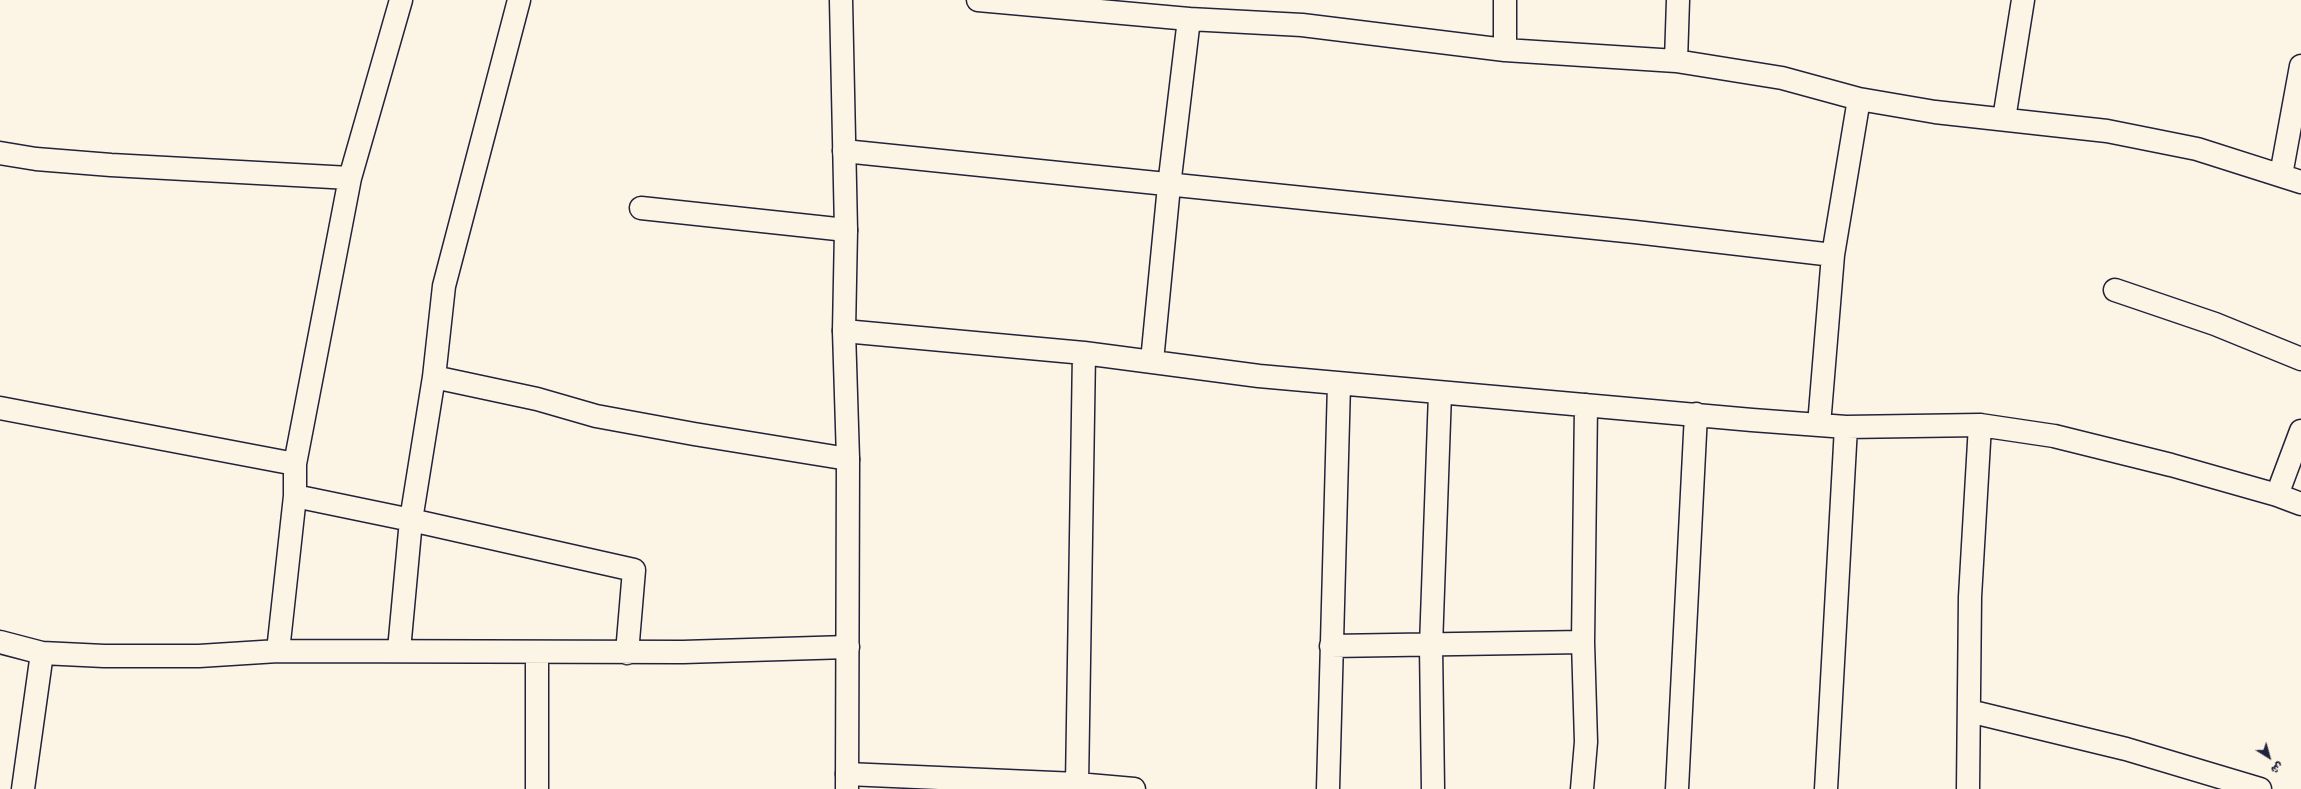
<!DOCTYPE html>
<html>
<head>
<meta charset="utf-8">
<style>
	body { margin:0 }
	#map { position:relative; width:2301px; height:789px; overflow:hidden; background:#fcf5e5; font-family:Dekko,"Playpen Sans Arabic",sans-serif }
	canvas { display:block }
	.north { position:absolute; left:2249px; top:737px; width:40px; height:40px; -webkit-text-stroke:3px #fcf5e5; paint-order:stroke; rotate:143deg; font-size:11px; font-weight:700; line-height:16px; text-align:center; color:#22223b }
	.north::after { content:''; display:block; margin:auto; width:14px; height:18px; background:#22223b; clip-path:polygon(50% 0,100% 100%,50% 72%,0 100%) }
</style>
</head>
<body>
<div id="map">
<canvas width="2301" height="789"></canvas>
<div class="north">ش</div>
</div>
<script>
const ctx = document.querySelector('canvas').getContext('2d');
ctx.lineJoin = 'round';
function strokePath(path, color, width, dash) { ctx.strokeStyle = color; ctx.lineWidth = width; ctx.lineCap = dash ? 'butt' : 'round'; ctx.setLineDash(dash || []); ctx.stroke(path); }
const street = new Path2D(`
	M 978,0 L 1189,19 L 1302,25 L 1505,50 L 1676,61 L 1782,78 L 1859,99 L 1935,112 L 2107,131 L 2197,149 L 2301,182
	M 1505,50 L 1505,0
	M 1676,61 L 1678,0
	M 2004,119 L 2023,0
	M 844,151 L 1635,232 L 1833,255
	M 0,153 L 36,159 L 111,165 L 350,178
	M 2281,175 L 2301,66
	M 641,208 L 846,230
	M 2115,290 L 2215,324 L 2301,359
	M 844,331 L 1084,353 L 1259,376 L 1752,420 L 1846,427 L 1980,425 L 2054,436 L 2171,465 L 2277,495 L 2301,504
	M 1152,361 L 1169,186 L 1189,19
	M 434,377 L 537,399 L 596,416 L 694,434 L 848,459
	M 0,408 L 295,464
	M 1819,425 L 1833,255 L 1859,99
	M 2277,495 L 2301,431
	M 295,496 L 411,520 L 634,570 L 627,653
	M 0,642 L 42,653 L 104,656 L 199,656 L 278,651 L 683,652 L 848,647
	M 1331,646 L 1583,642
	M 399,650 L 411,520 L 434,377 L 444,286 L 519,0
	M 278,651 L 295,496 L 295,464 L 350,178 L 401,0
	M 1969,711 L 2126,749 L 2260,789
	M 847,774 L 1077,784 L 1134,789
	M 1077,784 L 1084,353
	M 23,789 L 42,653
	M 537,789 L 537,653
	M 1328,789 L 1339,384
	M 1433,789 L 1431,646 L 1440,393
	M 1582,789 L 1586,742 L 1583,642 L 1586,405
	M 1677,789 L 1696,414
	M 1826,789 L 1846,427
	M 1968,789 L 1970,597 L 1980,425`);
const secondary = new Path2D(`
	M 841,0 L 846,230 L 844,331 L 848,459 L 847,789`);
strokePath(street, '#22223b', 25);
strokePath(secondary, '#22223b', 25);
strokePath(street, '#fcf5e5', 22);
strokePath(secondary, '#fcf5e5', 22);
</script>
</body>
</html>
